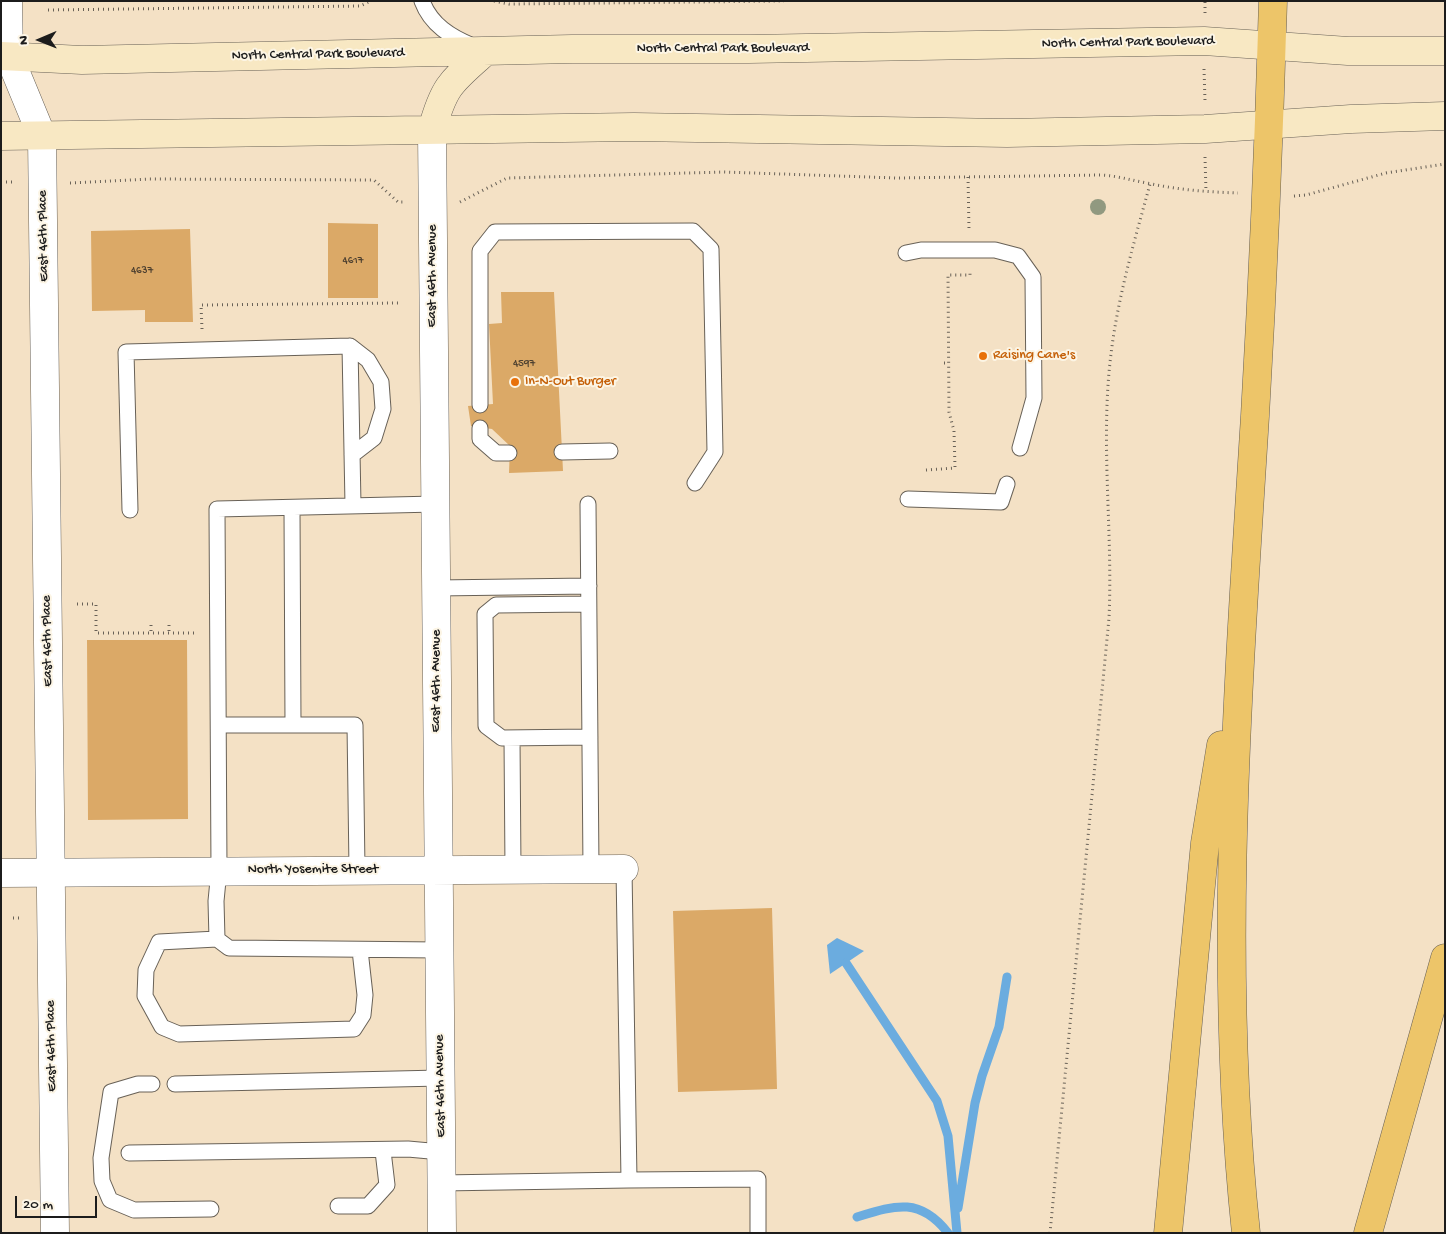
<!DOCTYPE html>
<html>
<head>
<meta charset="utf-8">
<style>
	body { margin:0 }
	#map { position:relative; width:1446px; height:1234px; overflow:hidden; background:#f4e1c5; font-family:"Gochi Hand",sans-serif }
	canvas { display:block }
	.frame { position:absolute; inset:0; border:2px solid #1c1c1c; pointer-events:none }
	.north { position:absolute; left:15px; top:15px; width:50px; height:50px; -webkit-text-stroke:4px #fcf5e5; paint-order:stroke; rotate:269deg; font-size:14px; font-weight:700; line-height:20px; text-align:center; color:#1c1c1c }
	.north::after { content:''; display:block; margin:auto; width:18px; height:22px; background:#1c1c1c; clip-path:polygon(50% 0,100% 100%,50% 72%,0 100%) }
	.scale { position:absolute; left:15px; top:1196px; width:82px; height:22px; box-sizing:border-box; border:2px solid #1c1c1c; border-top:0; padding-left:6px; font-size:15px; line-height:18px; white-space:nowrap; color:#1c1c1c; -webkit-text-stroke:4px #fcf5e5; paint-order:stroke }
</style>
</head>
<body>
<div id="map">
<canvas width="1446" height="1234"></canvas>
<div class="frame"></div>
<div class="north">N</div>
<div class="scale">20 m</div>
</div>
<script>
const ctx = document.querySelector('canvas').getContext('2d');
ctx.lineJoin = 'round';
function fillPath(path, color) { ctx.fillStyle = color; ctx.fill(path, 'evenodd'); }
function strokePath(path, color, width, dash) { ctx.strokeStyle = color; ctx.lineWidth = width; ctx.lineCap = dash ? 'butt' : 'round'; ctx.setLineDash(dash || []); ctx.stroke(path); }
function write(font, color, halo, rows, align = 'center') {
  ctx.font = font + ' "Gochi Hand",sans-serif'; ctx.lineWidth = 4; ctx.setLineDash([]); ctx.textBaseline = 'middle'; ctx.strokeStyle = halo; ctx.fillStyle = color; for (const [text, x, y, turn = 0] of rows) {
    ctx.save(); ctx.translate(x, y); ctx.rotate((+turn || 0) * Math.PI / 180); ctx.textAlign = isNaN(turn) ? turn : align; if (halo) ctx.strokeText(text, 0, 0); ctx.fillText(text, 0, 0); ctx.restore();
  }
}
const water = new Path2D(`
	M 837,938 L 864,951 L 830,974 L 827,945 Z`);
const stream = new Path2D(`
	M 846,963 L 937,1101 L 948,1136 L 957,1233
	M 958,1208 L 975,1103 L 982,1076 L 999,1027 L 1007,977
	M 857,1217 C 896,1205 920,1197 948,1233`);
const building = new Path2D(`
	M 328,223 L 378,224 L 378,298 L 328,298 Z
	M 190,229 L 193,322 L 145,322 L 145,310 L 92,311 L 91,231 Z
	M 501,292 L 554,292 L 563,471 L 509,473 L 510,446 L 492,429 L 471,426 L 468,406 L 493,404 L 489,324 L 502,323 Z
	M 87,640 L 187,640 L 188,819 L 88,820 Z
	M 772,908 L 777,1089 L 678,1092 L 673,911 Z`);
const path = new Path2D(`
	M 494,1 L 509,4 L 784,1
	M 48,10 L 360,6 L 371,1
	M 1205,13 L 1205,1
	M 1204,69 L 1205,101
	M 1205,157 L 1206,192
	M 968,177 L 969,230
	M 1,182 L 14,182
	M 70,183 L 149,179 L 374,180 L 398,202 L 406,202
	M 1294,196 L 1306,195 L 1386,173 L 1445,164
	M 460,202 L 507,178 L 724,172 L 897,178 L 1101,175 C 1119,176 1134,181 1152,184 C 1180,190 1209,192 1238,193
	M 202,329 L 201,305 L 399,303
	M 944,363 L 949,363
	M 926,470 L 955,468 L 954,431 L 949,412 L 948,275 L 970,275 L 970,271
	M 77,604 L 96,604 L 96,633 L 194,633 L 194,635
	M 151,625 L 151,633
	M 169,625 L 169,633
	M 13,918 L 20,918
	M 1050,1233 L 1109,618 C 1113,530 1100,441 1111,354 C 1118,296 1135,239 1150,184`);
const service = new Path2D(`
	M 422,1 C 431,25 451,37 473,46
	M 906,253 L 921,250 L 995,250 L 1018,256 L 1033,277 L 1034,398 L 1020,448
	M 350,346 L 368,360 L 381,382 L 383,409 L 374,438 L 352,455
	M 480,405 L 480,251 L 495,232 L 693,231 L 711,249 L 715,452 L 695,483
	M 480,428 L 480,439 L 496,453 L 509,453
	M 562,452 L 610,451
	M 908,499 L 1001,502 L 1007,484
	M 436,504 L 217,509 L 219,870 L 216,901 L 217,939 L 229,948 L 439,950
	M 588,504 L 591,870
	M 292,509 L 293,725
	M 130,510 L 126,352 L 350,346 L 353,505
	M 436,588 L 589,586
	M 588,604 L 496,605 L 485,614 L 486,726 L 502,738 L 590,737
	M 219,725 L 355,725 L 357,869
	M 512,738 L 513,870
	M 217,939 L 159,942 L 146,970 L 145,996 L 162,1027 L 179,1034 L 354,1029 L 363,1015 L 365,995 L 360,950
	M 152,1084 L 138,1084 L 111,1092 L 101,1158 L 102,1181 L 110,1200 L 134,1210 L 211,1209
	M 175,1084 L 440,1078
	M 129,1153 L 408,1149 L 441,1152
	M 629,1180 L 758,1179 L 758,1233
	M 441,1183 L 629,1180 L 624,869
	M 338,1206 L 368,1206 L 387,1185 L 383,1151`);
const minor = new Path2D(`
	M 8,1 L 9,56
	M 432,130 L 442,1233
	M 1,873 L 624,869`);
const tertiary = new Path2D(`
	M 9,56 L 42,136 L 55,1233`);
const secondary = new Path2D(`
	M 1,56 L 82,60 L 572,49 L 749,49 L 1204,41 L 1348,51 L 1445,51
	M 432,130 C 444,85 452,81 486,51
	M 1,136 L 634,127 L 1007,133 L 1205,129 L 1351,119 L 1445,116`);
const motorway = new Path2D(`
	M 1168,1233 L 1205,843 L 1221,745
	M 1246,1233 C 1217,961 1238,688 1255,416 C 1263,278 1269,139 1273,1
	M 1368,1233 L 1445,958`);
const trees = [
	[1098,207]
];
const markers = [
	[983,356,5,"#e8710a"],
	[515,382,5,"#e8710a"]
];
const numberNames = [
	["4617",353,261],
	["4637",142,271],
	["4597",524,364]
];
const streetNames = [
	["North Central Park Boulevard",1128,43,-1],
	["North Central Park Boulevard",723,49],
	["North Central Park Boulevard",318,55,-1],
	["East 46th Place",44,236,-91],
	["East 46th Avenue",433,276,-90],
	["East 46th Place",48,641,-91],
	["East 46th Avenue",437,681,-90],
	["North Yosemite Street",313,870],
	["East 46th Place",52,1046,-91],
	["East 46th Avenue",441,1086,-91]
];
const foodNames = [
	["Raising Cane's",993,356],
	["In-N-Out Burger",525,382]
];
fillPath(water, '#6bacdf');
strokePath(stream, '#6bacdf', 9);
fillPath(building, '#dba967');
strokePath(service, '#686157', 17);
strokePath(minor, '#686157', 29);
strokePath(tertiary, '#686157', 29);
strokePath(secondary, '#686157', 29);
strokePath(motorway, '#686157', 29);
strokePath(path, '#686157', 3, [1, 4]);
strokePath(service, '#fff', 15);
strokePath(minor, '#fff', 28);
strokePath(tertiary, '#fff', 28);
strokePath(secondary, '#f8e8c3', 28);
strokePath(motorway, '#edc569', 28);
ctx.fillStyle = '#919980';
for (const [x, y] of trees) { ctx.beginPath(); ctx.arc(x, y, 8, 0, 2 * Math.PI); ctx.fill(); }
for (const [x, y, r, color] of markers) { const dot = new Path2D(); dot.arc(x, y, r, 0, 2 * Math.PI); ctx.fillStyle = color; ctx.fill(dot); strokePath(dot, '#fcf5e5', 2); }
write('11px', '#4c3f2f', null, numberNames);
write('14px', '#1c1c1c', '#fcf5e5', streetNames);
write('14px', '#c56008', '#fcf5e5', foodNames, 'left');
</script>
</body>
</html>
